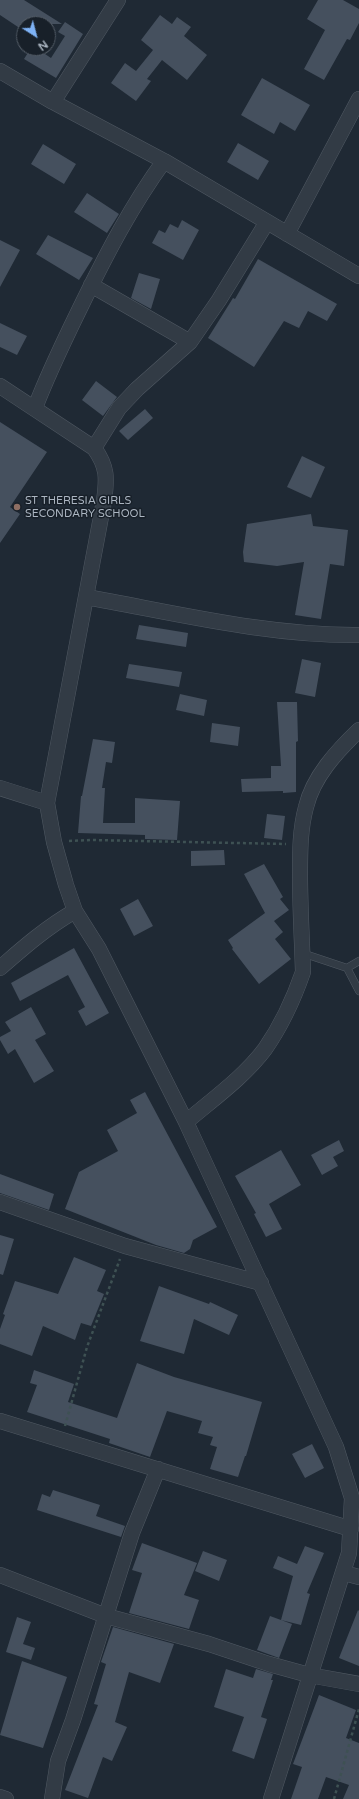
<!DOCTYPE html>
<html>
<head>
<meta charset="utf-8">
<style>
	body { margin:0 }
	#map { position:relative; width:359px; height:1799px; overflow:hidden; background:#1f2934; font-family:"Varela Round",sans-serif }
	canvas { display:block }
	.north { position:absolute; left:16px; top:16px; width:40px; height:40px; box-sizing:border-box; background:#182029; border:1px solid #535c66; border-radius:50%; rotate:144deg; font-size:11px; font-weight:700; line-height:16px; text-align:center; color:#acb6c2 }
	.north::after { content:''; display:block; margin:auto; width:14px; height:18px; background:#7eb2f5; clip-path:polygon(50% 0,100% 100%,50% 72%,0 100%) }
</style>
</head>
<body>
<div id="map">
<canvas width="359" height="1799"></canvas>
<div class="north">N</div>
</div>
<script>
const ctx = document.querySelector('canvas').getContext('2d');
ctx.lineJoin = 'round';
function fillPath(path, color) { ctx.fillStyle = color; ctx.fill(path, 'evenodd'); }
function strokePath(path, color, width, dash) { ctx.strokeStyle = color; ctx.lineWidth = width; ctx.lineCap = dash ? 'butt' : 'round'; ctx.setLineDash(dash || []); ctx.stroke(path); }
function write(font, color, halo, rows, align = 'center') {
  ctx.font = font + ' "Varela Round",sans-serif'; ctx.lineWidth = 3; ctx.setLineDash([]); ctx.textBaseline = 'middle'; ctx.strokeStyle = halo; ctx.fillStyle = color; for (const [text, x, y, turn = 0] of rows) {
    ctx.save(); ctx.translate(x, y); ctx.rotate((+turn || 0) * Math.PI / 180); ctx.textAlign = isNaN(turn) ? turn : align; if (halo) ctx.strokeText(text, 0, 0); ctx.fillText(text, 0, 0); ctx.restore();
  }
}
const building = new Path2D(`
	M 0,0 L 24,0 L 62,24 L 24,24 L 24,31 L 0,15 Z
	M 318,0 L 343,0 L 359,9 L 359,23 L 350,40 L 347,39 L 324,80 L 304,69 L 325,30 L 307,19 Z
	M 160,15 L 172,24 L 177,17 L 191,27 L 184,36 L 207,55 L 187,80 L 162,60 L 147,79 L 151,81 L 136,101 L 111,83 L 125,63 L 136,71 L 153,50 L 141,40 Z
	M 65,22 L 83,34 L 56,78 L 24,59 L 31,48 L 36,48 L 51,58 L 65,36 L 58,32 Z
	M 262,78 L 310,105 L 295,131 L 280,122 L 274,134 L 241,115 Z
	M 238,143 L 269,161 L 258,180 L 227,162 Z
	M 43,144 L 76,164 L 64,184 L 31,164 Z
	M 87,193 L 119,214 L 107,233 L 74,212 Z
	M 182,220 L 199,230 L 183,260 L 152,243 L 159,230 L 165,233 L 170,224 L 178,228 Z
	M 48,235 L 93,258 L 79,280 L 36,254 Z
	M 0,240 L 20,250 L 0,287 Z
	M 258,259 L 337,304 L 327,321 L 308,311 L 299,328 L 284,321 L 254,367 L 208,338 L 233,298 L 235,299 Z
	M 139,273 L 160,279 L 151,309 L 131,298 Z
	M 0,323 L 27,336 L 17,355 L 0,347 Z
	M 96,381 L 117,397 L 103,416 L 82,400 Z
	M 145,409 L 153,418 L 128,440 L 119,431 Z
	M 0,422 L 47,452 L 10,507 L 20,514 L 0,543 Z
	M 302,456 L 325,467 L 311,498 L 287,487 Z
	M 311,514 L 313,526 L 348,530 L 344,566 L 330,564 L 321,619 L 295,615 L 304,562 L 277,566 L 244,562 L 243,552 L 247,524 Z
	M 139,625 L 188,633 L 186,647 L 136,639 Z
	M 302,659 L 321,663 L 315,697 L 295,693 Z
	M 129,664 L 182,672 L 179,687 L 126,678 Z
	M 180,694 L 207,700 L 204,716 L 176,710 Z
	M 277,702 L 297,702 L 298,741 L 296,742 L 296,792 L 283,793 L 283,791 L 242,792 L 241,779 L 271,778 L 271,766 L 281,766 Z
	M 212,723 L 240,727 L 238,746 L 210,742 Z
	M 93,739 L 115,742 L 112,763 L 106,762 L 102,788 L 105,788 L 103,823 L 135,823 L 135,798 L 180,801 L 177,840 L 145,839 L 145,835 L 78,833 L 81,796 L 82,796 Z
	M 267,814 L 285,816 L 282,840 L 264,838 Z
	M 224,850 L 225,865 L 191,866 L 191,851 Z
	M 264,864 L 283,897 L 280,899 L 289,910 L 274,921 L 283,932 L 275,939 L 291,959 L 259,984 L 232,949 L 233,948 L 228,940 L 265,913 L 244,874 Z
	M 138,899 L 153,926 L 134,936 L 120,909 Z
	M 74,948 L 109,1013 L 86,1026 L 78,1011 L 85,1007 L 68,975 L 20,1001 L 11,983 Z
	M 31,1007 L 46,1034 L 35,1040 L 54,1071 L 34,1083 L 15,1049 L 8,1054 L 0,1040 L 0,1037 L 11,1031 L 5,1022 Z
	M 145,1092 L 217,1227 L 193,1240 L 190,1249 L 184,1253 L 156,1245 L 65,1209 L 79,1172 L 118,1151 L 107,1130 L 137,1113 L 130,1100 Z
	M 339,1140 L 344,1151 L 333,1157 L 338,1166 L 322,1175 L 311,1155 Z
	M 281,1150 L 301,1185 L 269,1204 L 282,1229 L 266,1237 L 254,1214 L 256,1213 L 235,1176 Z
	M 0,1174 L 54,1194 L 49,1210 L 0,1193 Z
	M 0,1235 L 14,1239 L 3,1275 L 0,1274 Z
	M 74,1257 L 106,1270 L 97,1291 L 104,1294 L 91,1326 L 81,1323 L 75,1340 L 43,1326 L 32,1356 L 0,1344 L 0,1329 L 5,1315 L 3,1314 L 15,1281 L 58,1294 Z
	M 159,1286 L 209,1304 L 210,1302 L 238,1315 L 229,1335 L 194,1319 L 184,1354 L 140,1341 Z
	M 137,1363 L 174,1377 L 262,1402 L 246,1456 L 245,1456 L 238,1477 L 210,1469 L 217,1447 L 210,1445 L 213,1437 L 198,1433 L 202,1421 L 167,1411 L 150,1457 L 109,1443 L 110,1439 L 27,1412 L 37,1385 L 30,1383 L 34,1370 L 74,1384 L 68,1402 L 117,1418 Z
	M 312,1444 L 324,1468 L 305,1478 L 292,1454 Z
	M 53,1490 L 100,1505 L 96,1516 L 125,1526 L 121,1537 L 37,1510 L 42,1494 L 50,1497 Z
	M 142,1543 L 197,1563 L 184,1595 L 199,1600 L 189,1629 L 129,1613 L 142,1573 L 132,1570 Z
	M 305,1546 L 324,1553 L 307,1593 L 310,1594 L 301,1625 L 281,1620 L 293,1576 L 273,1568 L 278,1556 L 297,1564 Z
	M 203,1551 L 227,1560 L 219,1581 L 195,1571 Z
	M 358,1610 L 359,1611 L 359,1666 L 339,1658 Z
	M 270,1616 L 292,1624 L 279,1658 L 257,1650 Z
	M 17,1617 L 31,1622 L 23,1644 L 35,1648 L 31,1660 L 6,1652 Z
	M 113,1627 L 174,1644 L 160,1683 L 129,1672 L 115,1722 L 127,1727 L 112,1761 L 103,1757 L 88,1798 L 65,1790 L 98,1705 L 94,1704 L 106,1664 L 101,1662 Z
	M 22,1661 L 67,1677 L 43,1748 L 0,1735 Z
	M 226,1669 L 253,1678 L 256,1669 L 273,1674 L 271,1680 L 273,1680 L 261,1717 L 267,1719 L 254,1759 L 232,1751 L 244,1717 L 214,1707 Z
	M 319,1695 L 356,1710 L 346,1738 L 359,1743 L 359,1799 L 343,1799 L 349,1785 L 326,1777 L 318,1799 L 291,1799 L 302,1767 L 293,1764 Z`);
const path = new Path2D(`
	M 69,841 L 90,840 L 286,844
	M 65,1426 L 87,1347 L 120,1259
	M 334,1799 L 359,1709`);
const lane = new Path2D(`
	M 302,953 L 347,968 L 359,961
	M 347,968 L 359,991`);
const street = new Path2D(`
	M 0,71 L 53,102 L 164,161 L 359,276
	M 53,102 L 118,0
	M 287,234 L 359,99
	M 91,285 L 190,342
	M 0,386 L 94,448 C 108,467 107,479 104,501 L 47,803 L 54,842 L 66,885 L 75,911 L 99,949 L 186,1122 L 336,1447 L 352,1498 L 349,1553 L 271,1799
	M 35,408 C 49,371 66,337 83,302 C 107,253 132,205 164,161
	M 94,448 L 119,408 L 137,389 L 190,342 L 219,300 L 267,222
	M 86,597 C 176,613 268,636 359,635
	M 0,788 L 47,803
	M 0,968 C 24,947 47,927 75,911
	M 186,1122 C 213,1099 244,1077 265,1049 C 281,1026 294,998 303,972 C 302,939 300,907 300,874 C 300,852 300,829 306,807 C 313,777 337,751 359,730
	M 0,1202 L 125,1246 L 261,1283
	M 0,1421 L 351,1529
	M 344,1573 L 359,1577
	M 0,1575 L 106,1616 L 209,1644 L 269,1664 L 309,1675 L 359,1684
	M 0,1797 L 6,1799
	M 52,1799 L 58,1761 L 73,1720 L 132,1533 L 158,1469`);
const markers = [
	[17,507,4,"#8d6e63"]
];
const poiNames = [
	["ST THERESIA GIRLS",25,501],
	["SECONDARY SCHOOL",25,514]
];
fillPath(building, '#45505e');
strokePath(lane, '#505963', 8);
strokePath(street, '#505963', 16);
strokePath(path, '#3e5153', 2.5, [3, 3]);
strokePath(lane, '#323b45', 7);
strokePath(street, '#323b45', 15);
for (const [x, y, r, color] of markers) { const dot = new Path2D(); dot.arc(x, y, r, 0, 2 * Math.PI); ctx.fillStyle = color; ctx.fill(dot); strokePath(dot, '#182029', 1.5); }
write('11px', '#acb6c2', '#182029', poiNames, 'left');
</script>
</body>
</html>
